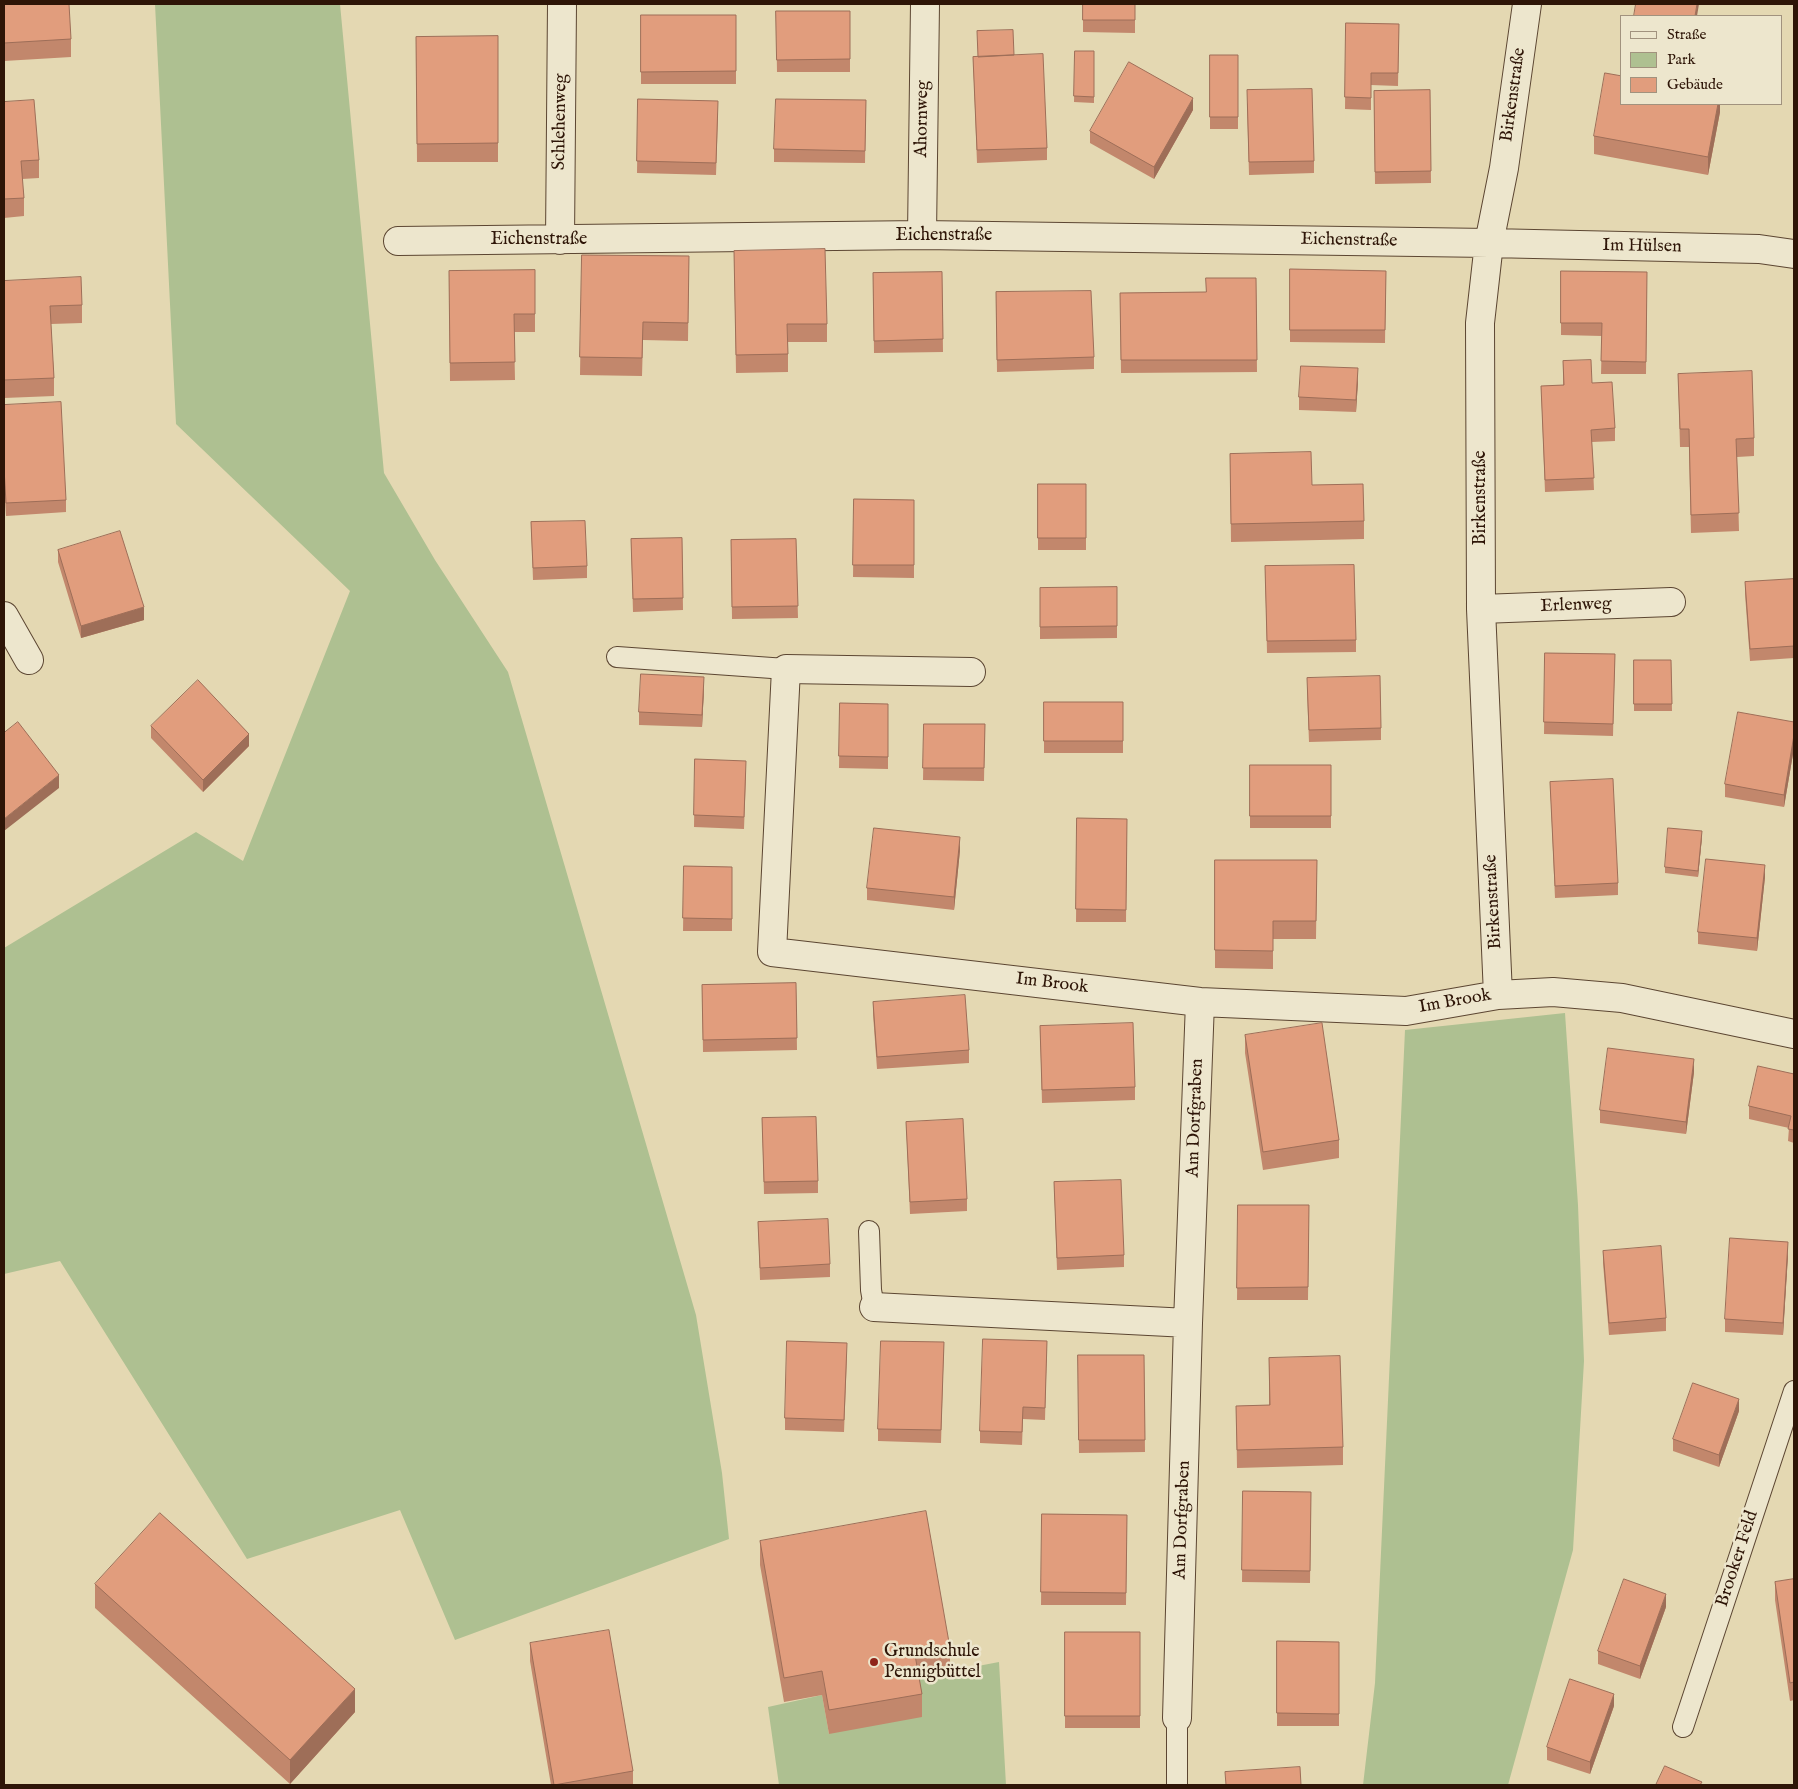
<!DOCTYPE html>
<html>
<head>
<meta charset="utf-8">
<style>
	body { margin:0 }
	#map { position:relative; width:1798px; height:1789px; overflow:hidden; background:#e4d8b2; font-family:"IM FELL English",serif }
	canvas { display:block }
	.frame { position:absolute; inset:0; border:5px solid #2e1507; pointer-events:none }
	.legend { position:absolute; left:1620px; top:15px; width:162px; height:90px; box-sizing:border-box; background:#ede6cd; border:1px solid #a1927e; margin:0; padding:6px 9px; list-style:none; font-size:15px; color:#2e1507 }
	.legend li { display:flex; align-items:center; gap:10px; height:25px }
	.legend b { width:25px; border:1px solid #a1927e }
</style>
</head>
<body>
<div id="map">
<canvas width="1798" height="1789"></canvas>
<div class="frame"></div>
<ul class="legend">
<li><b style="height:6px;background:#ede6cd"></b>Straße</li>
<li><b style="height:14px;background:#aec091"></b>Park</li>
<li><b style="height:14px;background:#e19d7d"></b>Gebäude</li>
</ul>
</div>
<script>
const ctx = document.querySelector('canvas').getContext('2d');
ctx.lineJoin = 'round';
function fillPath(path, color) { ctx.fillStyle = color; ctx.fill(path, 'evenodd'); }
function strokePath(path, color, width, dash) { ctx.strokeStyle = color; ctx.lineWidth = width; ctx.lineCap = dash ? 'butt' : 'round'; ctx.setLineDash(dash || []); ctx.stroke(path); }
function write(font, color, halo, rows, align = 'center') {
  ctx.font = font + ' "IM FELL English",serif'; ctx.lineWidth = 5; ctx.setLineDash([]); ctx.textBaseline = 'middle'; ctx.strokeStyle = halo; ctx.fillStyle = color; for (const [text, x, y, turn = 0] of rows) {
    ctx.save(); ctx.translate(x, y); ctx.rotate((+turn || 0) * Math.PI / 180); ctx.textAlign = isNaN(turn) ? turn : align; if (halo) ctx.strokeText(text, 0, 0); ctx.fillText(text, 0, 0); ctx.restore();
  }
}
const green = new Path2D(`
	M 155,4 L 340,4 L 384,473 L 435,560 L 508,672 L 696,1315 L 722,1473 L 729,1539 L 455,1640 L 400,1510 L 247,1559 L 60,1261 L 4,1274 L 4,948 L 196,832 L 243,861 L 350,591 L 176,424 Z
	M 1565,1013 L 1578,1205 L 1584,1361 L 1573,1550 L 1508,1785 L 1363,1785 L 1375,1683 L 1405,1030 Z
	M 999,1662 L 1006,1785 L 779,1785 L 768,1707 L 822,1695 L 829,1734 L 915,1678 Z`);
const lane = new Path2D(`
	M 617,657 L 786,669
	M 869,1231 L 871,1290 L 874,1307
	M 1177,1718 L 1177,1785
	M 1683,1727 L 1794,1391`);
const street = new Path2D(`
	M 922,235 L 925,4
	M 560,240 L 562,4
	M 398,241 L 922,235 L 1489,243 L 1759,249 L 1794,254
	M 1481,609 L 1671,602
	M 4,616 L 29,660
	M 971,672 L 786,669 L 772,952 L 1200,1002 L 1406,1011 L 1498,995 L 1553,992 L 1622,998 L 1794,1034
	M 1498,995 L 1481,609 L 1480,323 L 1489,243 L 1504,168 L 1527,4
	M 874,1307 L 1188,1323
	M 1177,1718 L 1188,1323 L 1200,1002`);
const wall = new Path2D(`
	M 4,4 L 71,39 L 71,57 L 4,61 Z
	M 1083,4 L 1135,4 L 1135,33 L 1083,32 Z
	M 776,11 L 850,11 L 850,72 L 777,72 Z
	M 641,15 L 736,15 L 736,84 L 641,84 Z
	M 1346,23 L 1399,24 L 1398,86 L 1371,85 L 1371,110 L 1345,109 Z
	M 498,36 L 498,162 L 417,162 L 416,37 Z
	M 1075,51 L 1094,51 L 1094,103 L 1074,102 Z
	M 1014,55 L 1047,148 L 1047,160 L 977,163 L 973,57 Z
	M 1210,55 L 1238,55 L 1238,129 L 1210,129 Z
	M 1430,90 L 1431,183 L 1375,184 L 1374,91 Z
	M 638,99 L 718,114 L 716,175 L 637,173 Z
	M 866,100 L 865,163 L 774,162 L 774,149 Z
	M 4,102 L 39,160 L 39,178 L 22,179 L 24,198 L 24,216 L 4,218 Z
	M 1247,103 L 1314,161 L 1314,173 L 1249,175 Z
	M 1720,104 L 1720,112 L 1708,175 L 1594,154 L 1594,136 Z
	M 1193,110 L 1154,179 L 1090,143 L 1090,131 Z
	M 734,251 L 827,324 L 827,342 L 788,342 L 788,372 L 736,373 Z
	M 582,255 L 689,256 L 688,341 L 643,340 L 642,376 L 580,375 Z
	M 1290,269 L 1386,271 L 1385,343 L 1290,342 Z
	M 535,270 L 535,332 L 514,332 L 515,380 L 450,381 L 449,271 Z
	M 1561,271 L 1647,272 L 1646,374 L 1601,374 L 1602,336 L 1561,335 Z
	M 942,272 L 943,352 L 874,353 L 873,273 Z
	M 1256,278 L 1257,372 L 1121,373 L 1120,293 L 1206,292 Z
	M 4,281 L 82,305 L 82,323 L 51,324 L 54,378 L 54,396 L 4,398 Z
	M 996,292 L 1094,357 L 1094,369 L 997,372 Z
	M 1563,361 L 1592,383 L 1615,428 L 1615,441 L 1592,442 L 1594,490 L 1545,492 L 1541,386 L 1563,385 Z
	M 1678,374 L 1754,438 L 1754,456 L 1737,457 L 1739,531 L 1691,533 L 1689,447 L 1680,447 Z
	M 1358,381 L 1356,412 L 1299,410 L 1299,397 Z
	M 4,405 L 66,500 L 66,512 L 6,516 L 4,481 Z
	M 1230,454 L 1312,485 L 1364,521 L 1364,539 L 1231,542 Z
	M 1038,484 L 1086,484 L 1086,550 L 1038,550 Z
	M 854,499 L 914,500 L 914,578 L 853,577 Z
	M 531,522 L 587,566 L 587,578 L 533,580 Z
	M 682,538 L 683,610 L 633,612 L 631,539 Z
	M 796,539 L 798,618 L 732,619 L 731,540 Z
	M 58,550 L 144,620 L 81,638 L 58,562 Z
	M 1265,566 L 1356,640 L 1356,652 L 1267,653 Z
	M 1794,579 L 1794,658 L 1750,661 L 1745,594 L 1745,582 Z
	M 1117,587 L 1117,638 L 1040,639 L 1040,588 Z
	M 1545,653 L 1615,654 L 1613,736 L 1544,734 Z
	M 1634,660 L 1671,660 L 1672,711 L 1634,711 Z
	M 704,689 L 702,727 L 639,725 L 639,712 Z
	M 1307,690 L 1381,728 L 1381,740 L 1309,742 Z
	M 1044,702 L 1123,702 L 1123,753 L 1044,753 Z
	M 840,703 L 888,704 L 888,769 L 839,768 Z
	M 1794,722 L 1794,748 L 1784,807 L 1725,797 L 1725,784 Z
	M 924,724 L 985,724 L 984,781 L 923,780 Z
	M 151,726 L 249,746 L 203,792 L 151,738 Z
	M 695,759 L 746,773 L 744,829 L 694,827 Z
	M 1250,765 L 1331,765 L 1331,828 L 1250,828 Z
	M 1550,782 L 1618,883 L 1618,895 L 1555,898 Z
	M 1077,818 L 1127,819 L 1126,922 L 1076,922 Z
	M 1702,837 L 1698,877 L 1665,873 L 1665,867 Z
	M 960,850 L 954,910 L 867,900 L 867,888 Z
	M 1215,860 L 1317,860 L 1316,939 L 1273,939 L 1273,969 L 1215,968 Z
	M 684,866 L 732,867 L 732,931 L 683,931 Z
	M 1765,877 L 1757,951 L 1698,944 L 1698,932 Z
	M 796,983 L 797,1050 L 703,1052 L 702,985 Z
	M 873,1002 L 969,1050 L 969,1063 L 877,1069 L 873,1014 Z
	M 1040,1026 L 1135,1087 L 1135,1100 L 1042,1103 Z
	M 1245,1035 L 1339,1140 L 1339,1158 L 1263,1170 L 1245,1053 Z
	M 1694,1072 L 1686,1134 L 1600,1123 L 1600,1110 Z
	M 1794,1074 L 1794,1143 L 1788,1141 L 1789,1128 L 1749,1119 L 1749,1106 Z
	M 762,1118 L 818,1181 L 818,1193 L 764,1194 Z
	M 906,1122 L 967,1199 L 967,1211 L 910,1214 Z
	M 1054,1182 L 1124,1255 L 1124,1267 L 1057,1270 Z
	M 1238,1205 L 1309,1205 L 1308,1300 L 1237,1300 Z
	M 758,1222 L 830,1264 L 830,1277 L 760,1280 Z
	M 1603,1251 L 1666,1318 L 1666,1331 L 1609,1335 L 1603,1263 Z
	M 1788,1255 L 1783,1335 L 1725,1332 L 1725,1319 Z
	M 1047,1341 L 1045,1420 L 1023,1419 L 1022,1445 L 980,1443 L 980,1431 Z
	M 944,1342 L 941,1443 L 878,1441 L 878,1429 Z
	M 847,1355 L 844,1432 L 785,1430 L 785,1418 Z
	M 1078,1355 L 1144,1355 L 1145,1452 L 1079,1453 Z
	M 1269,1358 L 1343,1447 L 1343,1465 L 1237,1468 L 1236,1406 L 1269,1405 Z
	M 1739,1411 L 1719,1467 L 1673,1451 L 1673,1439 Z
	M 1243,1491 L 1311,1492 L 1310,1583 L 1242,1582 Z
	M 1042,1514 L 1127,1515 L 1126,1605 L 1041,1605 Z
	M 760,1541 L 950,1648 L 950,1672 L 919,1677 L 922,1694 L 922,1717 L 829,1734 L 822,1695 L 784,1702 L 760,1565 Z
	M 1794,1579 L 1794,1700 L 1790,1701 L 1775,1600 L 1775,1582 Z
	M 95,1584 L 355,1712 L 290,1784 L 95,1608 Z
	M 1666,1607 L 1640,1679 L 1598,1664 L 1598,1651 Z
	M 1065,1632 L 1140,1632 L 1140,1728 L 1065,1728 Z
	M 1277,1641 L 1339,1642 L 1339,1726 L 1277,1726 Z
	M 530,1643 L 633,1771 L 633,1785 L 551,1785 L 530,1661 Z
	M 1614,1706 L 1590,1774 L 1547,1760 L 1547,1747 Z`);
const shadedWall = new Path2D(`
	M 1697,4 L 1699,4 L 1697,16 L 1695,16 Z
	M 1193,98 L 1193,110 L 1154,179 L 1154,167 Z
	M 1718,104 L 1720,104 L 1720,112 L 1708,175 L 1708,157 Z
	M 1358,368 L 1358,381 L 1356,412 L 1356,400 Z
	M 144,607 L 144,620 L 81,638 L 81,626 Z
	M 704,677 L 704,689 L 702,727 L 702,715 Z
	M 249,734 L 249,746 L 203,792 L 203,780 Z
	M 1794,735 L 1794,748 L 1784,807 L 1784,795 Z
	M 59,775 L 59,788 L 4,831 L 4,819 Z
	M 1702,831 L 1702,837 L 1698,877 L 1698,871 Z
	M 960,837 L 960,850 L 954,910 L 954,897 Z
	M 1765,865 L 1765,877 L 1757,951 L 1757,938 Z
	M 1694,1059 L 1694,1072 L 1686,1134 L 1686,1122 Z
	M 1788,1242 L 1788,1255 L 1783,1335 L 1783,1323 Z
	M 1739,1399 L 1739,1411 L 1719,1467 L 1719,1455 Z
	M 1666,1594 L 1666,1607 L 1640,1679 L 1640,1666 Z
	M 355,1689 L 355,1712 L 290,1784 L 290,1760 Z
	M 1614,1694 L 1614,1706 L 1590,1774 L 1590,1762 Z`);
const building = new Path2D(`
	M 4,4 L 69,4 L 71,39 L 4,43 Z
	M 1083,4 L 1135,4 L 1135,20 L 1083,20 Z
	M 1636,4 L 1697,4 L 1695,16 L 1634,16 Z
	M 776,11 L 850,11 L 850,59 L 777,60 Z
	M 641,15 L 736,15 L 736,71 L 641,72 Z
	M 1346,23 L 1399,24 L 1398,73 L 1371,73 L 1371,98 L 1345,97 Z
	M 1013,30 L 1014,55 L 978,57 L 977,31 Z
	M 498,36 L 498,143 L 417,144 L 416,37 Z
	M 1075,51 L 1094,51 L 1094,97 L 1074,96 Z
	M 1043,54 L 1047,148 L 977,150 L 973,57 Z
	M 1210,55 L 1238,55 L 1238,117 L 1210,117 Z
	M 1129,62 L 1193,98 L 1154,167 L 1090,131 Z
	M 1605,73 L 1622,76 L 1622,104 L 1718,104 L 1708,157 L 1594,136 Z
	M 1312,89 L 1314,161 L 1249,162 L 1247,90 Z
	M 1430,90 L 1431,171 L 1375,172 L 1374,91 Z
	M 638,99 L 718,101 L 716,163 L 637,161 Z
	M 776,99 L 866,100 L 865,151 L 774,149 Z
	M 34,100 L 39,160 L 21,161 L 24,198 L 4,199 L 4,102 Z
	M 825,249 L 827,324 L 787,324 L 788,354 L 736,355 L 734,251 Z
	M 582,255 L 689,256 L 688,323 L 643,322 L 642,358 L 580,357 Z
	M 1290,269 L 1386,271 L 1385,330 L 1290,330 Z
	M 535,270 L 535,314 L 514,314 L 515,362 L 450,363 L 449,271 Z
	M 1561,271 L 1647,272 L 1646,362 L 1601,361 L 1602,323 L 1561,323 Z
	M 942,272 L 943,339 L 874,341 L 873,273 Z
	M 81,277 L 82,305 L 50,306 L 54,378 L 4,380 L 4,281 Z
	M 1206,278 L 1256,278 L 1257,360 L 1121,360 L 1120,293 L 1206,292 Z
	M 1091,291 L 1094,357 L 997,360 L 996,292 Z
	M 1591,360 L 1592,383 L 1612,382 L 1615,428 L 1591,430 L 1594,478 L 1545,480 L 1541,386 L 1564,385 L 1563,361 Z
	M 1301,366 L 1358,368 L 1356,400 L 1299,397 Z
	M 1752,371 L 1754,438 L 1736,439 L 1739,513 L 1691,515 L 1689,429 L 1680,429 L 1678,374 Z
	M 61,402 L 66,500 L 6,503 L 4,468 L 4,405 Z
	M 1311,452 L 1312,485 L 1363,484 L 1364,521 L 1231,524 L 1230,454 Z
	M 1038,484 L 1086,484 L 1086,538 L 1038,538 Z
	M 854,499 L 914,500 L 914,565 L 853,565 Z
	M 585,521 L 587,566 L 533,568 L 531,522 Z
	M 120,531 L 144,607 L 81,626 L 58,550 Z
	M 682,538 L 683,598 L 633,599 L 631,539 Z
	M 796,539 L 798,606 L 732,607 L 731,540 Z
	M 1354,565 L 1356,640 L 1267,641 L 1265,566 Z
	M 1794,579 L 1794,646 L 1750,649 L 1745,582 Z
	M 1117,587 L 1117,626 L 1040,627 L 1040,588 Z
	M 1545,653 L 1615,654 L 1613,724 L 1544,722 Z
	M 1634,660 L 1671,660 L 1672,704 L 1634,704 Z
	M 641,674 L 704,677 L 702,715 L 639,712 Z
	M 1380,676 L 1381,728 L 1309,730 L 1307,678 Z
	M 198,680 L 249,734 L 203,780 L 151,726 Z
	M 1044,702 L 1123,702 L 1123,741 L 1044,741 Z
	M 840,703 L 888,704 L 888,757 L 839,756 Z
	M 1738,712 L 1794,722 L 1794,735 L 1784,795 L 1725,784 Z
	M 18,722 L 59,775 L 4,819 L 4,733 Z
	M 924,724 L 985,724 L 984,768 L 923,768 Z
	M 695,759 L 746,761 L 744,817 L 694,815 Z
	M 1250,765 L 1331,765 L 1331,816 L 1250,816 Z
	M 1613,779 L 1618,883 L 1555,886 L 1550,782 Z
	M 1077,818 L 1127,819 L 1126,910 L 1076,909 Z
	M 874,828 L 960,837 L 954,897 L 867,888 Z
	M 1668,828 L 1702,831 L 1698,871 L 1665,867 Z
	M 1706,859 L 1765,865 L 1757,938 L 1698,932 Z
	M 1215,860 L 1317,860 L 1316,921 L 1273,921 L 1273,951 L 1215,950 Z
	M 684,866 L 732,867 L 732,919 L 683,918 Z
	M 796,983 L 797,1038 L 703,1040 L 702,985 Z
	M 965,995 L 969,1050 L 877,1057 L 873,1002 Z
	M 1133,1023 L 1135,1087 L 1042,1090 L 1040,1026 Z
	M 1322,1023 L 1339,1140 L 1263,1152 L 1245,1035 Z
	M 1608,1048 L 1694,1059 L 1686,1122 L 1600,1110 Z
	M 1758,1066 L 1794,1074 L 1794,1130 L 1788,1129 L 1791,1116 L 1749,1106 Z
	M 816,1117 L 818,1181 L 764,1182 L 762,1118 Z
	M 963,1119 L 967,1199 L 910,1202 L 906,1122 Z
	M 1121,1180 L 1124,1255 L 1057,1258 L 1054,1182 Z
	M 1238,1205 L 1309,1205 L 1308,1287 L 1237,1288 Z
	M 828,1219 L 830,1264 L 760,1268 L 758,1222 Z
	M 1730,1238 L 1788,1242 L 1783,1323 L 1725,1319 Z
	M 1661,1246 L 1666,1318 L 1609,1323 L 1603,1251 Z
	M 983,1339 L 1047,1341 L 1045,1408 L 1023,1407 L 1022,1432 L 980,1431 Z
	M 787,1341 L 847,1343 L 844,1420 L 785,1418 Z
	M 881,1341 L 944,1342 L 941,1430 L 878,1429 Z
	M 1078,1355 L 1144,1355 L 1145,1440 L 1079,1440 Z
	M 1340,1356 L 1343,1447 L 1237,1450 L 1236,1406 L 1270,1405 L 1269,1358 Z
	M 1693,1383 L 1739,1399 L 1719,1455 L 1673,1439 Z
	M 1243,1491 L 1311,1492 L 1310,1571 L 1242,1570 Z
	M 926,1511 L 950,1648 L 915,1655 L 922,1694 L 829,1710 L 822,1671 L 784,1678 L 760,1541 Z
	M 160,1513 L 355,1689 L 290,1760 L 95,1584 Z
	M 1042,1514 L 1127,1515 L 1126,1593 L 1041,1592 Z
	M 1624,1579 L 1666,1594 L 1640,1666 L 1598,1651 Z
	M 1794,1579 L 1794,1682 L 1790,1683 L 1775,1582 Z
	M 609,1630 L 633,1771 L 554,1785 L 530,1643 Z
	M 1065,1632 L 1140,1632 L 1140,1716 L 1065,1716 Z
	M 1277,1641 L 1339,1642 L 1339,1714 L 1277,1713 Z
	M 1570,1679 L 1614,1694 L 1590,1762 L 1547,1747 Z
	M 1665,1766 L 1702,1782 L 1700,1785 L 1656,1785 Z
	M 1300,1767 L 1301,1785 L 1226,1785 L 1225,1772 Z`);
const markers = [
	[874,1662,5,"#8f2418"]
];
const streetNames = [
	["Birkenstraße",1514,95,-82],
	["Ahornweg",923,119,-89],
	["Schlehenweg",561,122,-89],
	["Eichenstraße",944,236],
	["Eichenstraße",539,240],
	["Eichenstraße",1349,241,1],
	["Im Hülsen",1642,247,1],
	["Birkenstraße",1481,498,-90],
	["Erlenweg",1576,606,-2],
	["Birkenstraße",1494,902,-93],
	["Im Brook",1052,984,7],
	["Im Brook",1455,1002,-10],
	["Am Dorfgraben",1196,1118,-88],
	["Am Dorfgraben",1183,1520,-88],
	["Brooker Feld",1738,1559,-72]
];
const poiNames = [
	["Grundschule",884,1652],
	["Pennigbüttel",884,1673]
];
fillPath(green, '#aec091');
strokePath(lane, '#5c4632', 22);
strokePath(street, '#5c4632', 30);
strokePath(lane, '#ede6cd', 20);
strokePath(street, '#ede6cd', 28);
fillPath(wall, '#c2876c');
fillPath(shadedWall, '#9e6e58');
fillPath(building, '#e19d7d');
strokePath(building, '#9e6e58', 1);
for (const [x, y, r, color] of markers) { const dot = new Path2D(); dot.arc(x, y, r, 0, 2 * Math.PI); ctx.fillStyle = color; ctx.fill(dot); strokePath(dot, '#ede6cd', 2); }
write('18px', '#2e1507', '#ede6cd', streetNames);
write('18px', '#2e1507', '#ede6cd', poiNames, 'left');
</script>
</body>
</html>
